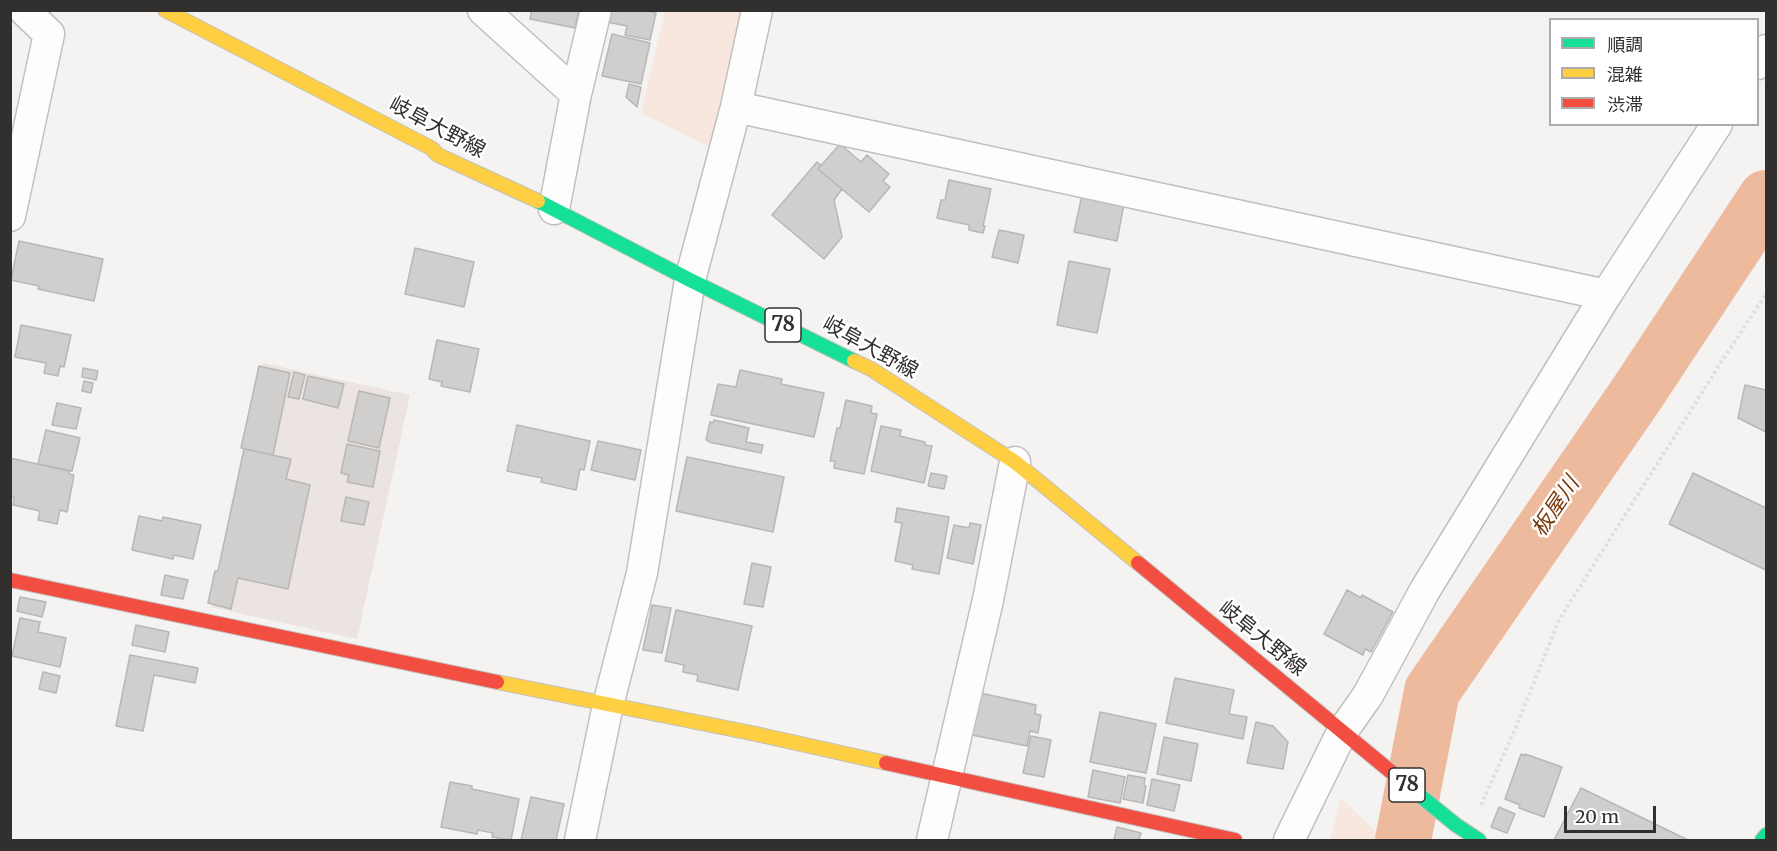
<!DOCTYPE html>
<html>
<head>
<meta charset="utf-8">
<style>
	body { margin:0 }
	#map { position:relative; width:1777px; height:851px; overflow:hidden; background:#f5f3f1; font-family:Merriweather,"Noto Sans JP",serif }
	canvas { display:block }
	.frame { position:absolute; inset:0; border:12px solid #32302e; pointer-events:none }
	.legend { position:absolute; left:1549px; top:18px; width:210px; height:108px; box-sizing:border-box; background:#fff; border:2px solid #adacab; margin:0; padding:8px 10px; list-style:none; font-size:18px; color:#32302e }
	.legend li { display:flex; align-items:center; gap:12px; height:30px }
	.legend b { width:30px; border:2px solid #adacab }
	.scale { position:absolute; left:1564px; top:806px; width:92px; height:27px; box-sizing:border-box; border:3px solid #32302e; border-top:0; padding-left:8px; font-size:18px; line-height:21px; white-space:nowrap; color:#32302e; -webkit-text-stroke:4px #fff; paint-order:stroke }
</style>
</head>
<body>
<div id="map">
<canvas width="1777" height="851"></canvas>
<div class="frame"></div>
<ul class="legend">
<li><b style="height:8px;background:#16e098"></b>順調</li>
<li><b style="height:8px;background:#ffcf43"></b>混雑</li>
<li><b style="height:8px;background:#f24e42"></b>渋滞</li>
</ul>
<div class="scale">20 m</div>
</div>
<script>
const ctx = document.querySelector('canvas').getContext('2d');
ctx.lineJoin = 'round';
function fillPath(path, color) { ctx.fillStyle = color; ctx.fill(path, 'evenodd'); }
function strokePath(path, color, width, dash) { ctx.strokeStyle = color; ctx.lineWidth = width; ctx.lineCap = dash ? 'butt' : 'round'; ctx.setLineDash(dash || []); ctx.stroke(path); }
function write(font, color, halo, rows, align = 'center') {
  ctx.font = font + ' Merriweather,"Noto Sans JP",serif'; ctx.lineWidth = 5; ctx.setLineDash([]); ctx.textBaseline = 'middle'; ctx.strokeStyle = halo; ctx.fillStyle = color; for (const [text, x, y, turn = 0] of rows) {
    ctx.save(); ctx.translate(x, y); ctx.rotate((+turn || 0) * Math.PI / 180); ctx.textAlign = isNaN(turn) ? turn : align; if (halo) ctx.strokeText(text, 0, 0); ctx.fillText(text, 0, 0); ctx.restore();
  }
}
const built = new Path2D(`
	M 263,363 L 410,395 L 357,639 L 211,607 Z`);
const green = new Path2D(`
	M 665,11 L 741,11 L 711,148 L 641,113 Z
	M 1341,798 L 1384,840 L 1330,840 Z`);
const river = new Path2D(`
	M 1403,840 L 1432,691 L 1638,392 L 1766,198`);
const building = new Path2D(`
	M 532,10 L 579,10 L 575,28 L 530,19 Z
	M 610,10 L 644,10 L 656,13 L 650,40 L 625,35 L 627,26 L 607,22 Z
	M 612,34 L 650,43 L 641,84 L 602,76 Z
	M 629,84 L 641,87 L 637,107 L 626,97 Z
	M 840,144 L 861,162 L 867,155 L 889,174 L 883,181 L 890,187 L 869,212 L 818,169 Z
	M 817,162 L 821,165 L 818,169 L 842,189 L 834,200 L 842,237 L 824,259 L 772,215 Z
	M 949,180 L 991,189 L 983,226 L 985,226 L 983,233 L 969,230 L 969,225 L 937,218 L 941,200 L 945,200 Z
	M 1082,195 L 1124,204 L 1117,241 L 1074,232 Z
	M 999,230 L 1024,235 L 1018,263 L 992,257 Z
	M 19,241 L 103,259 L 94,301 L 38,289 L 39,286 L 11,280 Z
	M 415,248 L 474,262 L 464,307 L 405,294 Z
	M 1069,261 L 1110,269 L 1097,333 L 1057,325 Z
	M 21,325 L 71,335 L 64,367 L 60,366 L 58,376 L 44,373 L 46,363 L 15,357 Z
	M 437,340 L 479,349 L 470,392 L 441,386 L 442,382 L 429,379 Z
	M 259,366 L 290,373 L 273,455 L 241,448 Z
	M 83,368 L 98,371 L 96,380 L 82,377 Z
	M 740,370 L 782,379 L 781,384 L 824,393 L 814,437 L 711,415 L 718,384 L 736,387 Z
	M 294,372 L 305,375 L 299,399 L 288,397 Z
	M 308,376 L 344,384 L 338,408 L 303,399 Z
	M 84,381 L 93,383 L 91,393 L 82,391 Z
	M 1745,385 L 1766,390 L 1766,432 L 1738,418 Z
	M 359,391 L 390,398 L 379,448 L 348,441 Z
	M 846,400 L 872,406 L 871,413 L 877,414 L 864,474 L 834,468 L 835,461 L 830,461 L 837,428 L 840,428 Z
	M 57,403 L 81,408 L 76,429 L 52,425 Z
	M 714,420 L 749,428 L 746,442 L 763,445 L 761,453 L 709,442 L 709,441 L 706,440 L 710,422 L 713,423 Z
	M 517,425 L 590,441 L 584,470 L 580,469 L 576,490 L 541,482 L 542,478 L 507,471 Z
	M 881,426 L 901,430 L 900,436 L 925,442 L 925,445 L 932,446 L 924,483 L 871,471 Z
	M 46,430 L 80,438 L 72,471 L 38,464 Z
	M 598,441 L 641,450 L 635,480 L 591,470 Z
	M 347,444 L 380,451 L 373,487 L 347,482 L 349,475 L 341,473 Z
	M 244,449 L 291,459 L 286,479 L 310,485 L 288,589 L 238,578 L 231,609 L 208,603 L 215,571 L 218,571 Z
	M 687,457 L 784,477 L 773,532 L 676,511 Z
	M 10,458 L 69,471 L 69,474 L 74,475 L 67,512 L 60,510 L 57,524 L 38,520 L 40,511 L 13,505 L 14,497 L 10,497 Z
	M 931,473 L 947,476 L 944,489 L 928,486 Z
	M 1693,473 L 1766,508 L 1766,570 L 1669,524 Z
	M 346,497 L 369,502 L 364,525 L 341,521 Z
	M 897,508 L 949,517 L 939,574 L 912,569 L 913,565 L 895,561 L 902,523 L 895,522 Z
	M 139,516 L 162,521 L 163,517 L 201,525 L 193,559 L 174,555 L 173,559 L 132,550 Z
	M 970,523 L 981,525 L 973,564 L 947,558 L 954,525 L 969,528 Z
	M 752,563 L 771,567 L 763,607 L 744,604 Z
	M 165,575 L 188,580 L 183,599 L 161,595 Z
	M 1347,590 L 1361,598 L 1362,595 L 1393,612 L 1371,652 L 1365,649 L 1363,655 L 1324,634 Z
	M 20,597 L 46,602 L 42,617 L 17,611 Z
	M 652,605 L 671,608 L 662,653 L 643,650 Z
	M 676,610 L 752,626 L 738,690 L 697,681 L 698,675 L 683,672 L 684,665 L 665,661 Z
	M 20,618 L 40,622 L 38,632 L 66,638 L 60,667 L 12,656 Z
	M 136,625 L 169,632 L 165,652 L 132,645 Z
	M 130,655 L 198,668 L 195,683 L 154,675 L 143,731 L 116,726 Z
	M 43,672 L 60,676 L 56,693 L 39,689 Z
	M 1175,678 L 1234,690 L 1229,714 L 1247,717 L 1243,739 L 1166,723 Z
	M 980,693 L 1036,705 L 1035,714 L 1041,715 L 1038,733 L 1030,731 L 1027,746 L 972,735 Z
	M 1100,712 L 1156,724 L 1146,773 L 1090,762 Z
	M 1256,722 L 1273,726 L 1288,742 L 1283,769 L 1247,763 Z
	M 1031,736 L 1051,740 L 1044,777 L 1023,773 Z
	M 1164,737 L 1198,744 L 1191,781 L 1157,774 Z
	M 1521,754 L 1525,756 L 1525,754 L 1562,767 L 1544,817 L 1519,808 L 1520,805 L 1505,799 Z
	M 1093,770 L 1125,777 L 1120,803 L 1088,797 Z
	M 1128,775 L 1145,778 L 1144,785 L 1146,786 L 1143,803 L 1123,799 Z
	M 1152,779 L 1180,785 L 1174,811 L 1147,805 Z
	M 450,782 L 472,786 L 472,789 L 519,799 L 511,840 L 492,837 L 493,833 L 478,830 L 477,834 L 441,827 Z
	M 1581,788 L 1688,840 L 1554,840 Z
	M 531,797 L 564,804 L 556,840 L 521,840 Z
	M 1499,807 L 1515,814 L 1507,833 L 1491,827 Z
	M 1117,827 L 1141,833 L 1139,840 L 1114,840 Z`);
const path = new Path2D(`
	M 1481,805 L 1516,727 L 1559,620 L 1720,364 L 1766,294`);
const street = new Path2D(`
	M 483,10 L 576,94
	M 1758,64 L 1766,50
	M 736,107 L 1606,295
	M 554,209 L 576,94 L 596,10
	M 10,216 L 49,34 L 24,10
	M 580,840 L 608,705 L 642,573 L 690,280 L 736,107 L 757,10
	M 932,840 L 988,600 L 1015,462
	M 1289,840 L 1342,732 L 1368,695 L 1425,590 L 1606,295 L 1717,124`);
const fast = new Path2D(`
	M 538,201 L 690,280 L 854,361
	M 1407,785 L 1456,825 L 1479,840
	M 1762,840 L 1766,835`);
const slow = new Path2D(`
	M 165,10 L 431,148 L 438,155 L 538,201
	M 854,361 L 871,369 L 1015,462 L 1138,563
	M 497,682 L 756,734 L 886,763`);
const jam = new Path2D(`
	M 1138,563 L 1407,785
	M 10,580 L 497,682
	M 886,763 L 1235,840`);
const shields = [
	[783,325,36],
	[1407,785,36]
];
const shieldNames = [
	["78",783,325],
	["78",1407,785]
];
const streetNames = [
	["岐阜大野線",437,128,28],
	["岐阜大野線",870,348,29],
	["岐阜大野線",1262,639,39]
];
const waterNames = [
	["板屋川",1556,507,-56]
];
fillPath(built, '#ebe4e0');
fillPath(green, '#f8e7de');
strokePath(river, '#eeba9e', 56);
fillPath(building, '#d1cfce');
strokePath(building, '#b8b7b6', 1.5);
strokePath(street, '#c2c0bf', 33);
strokePath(fast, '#c2c0bf', 16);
strokePath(slow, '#c2c0bf', 16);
strokePath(jam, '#c2c0bf', 16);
strokePath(path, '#e0dfde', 4, [3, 3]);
strokePath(street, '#fefdfd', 30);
strokePath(fast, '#16e098', 14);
strokePath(slow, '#ffcf43', 14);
strokePath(jam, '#f24e42', 14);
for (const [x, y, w] of shields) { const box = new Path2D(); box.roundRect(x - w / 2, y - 17, w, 34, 4.5); ctx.fillStyle = '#fff'; ctx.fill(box); strokePath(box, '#32302e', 1.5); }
write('bold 20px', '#32302e', null, shieldNames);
write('21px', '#32302e', '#fff', streetNames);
write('italic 22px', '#7a390b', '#fff', waterNames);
</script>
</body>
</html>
